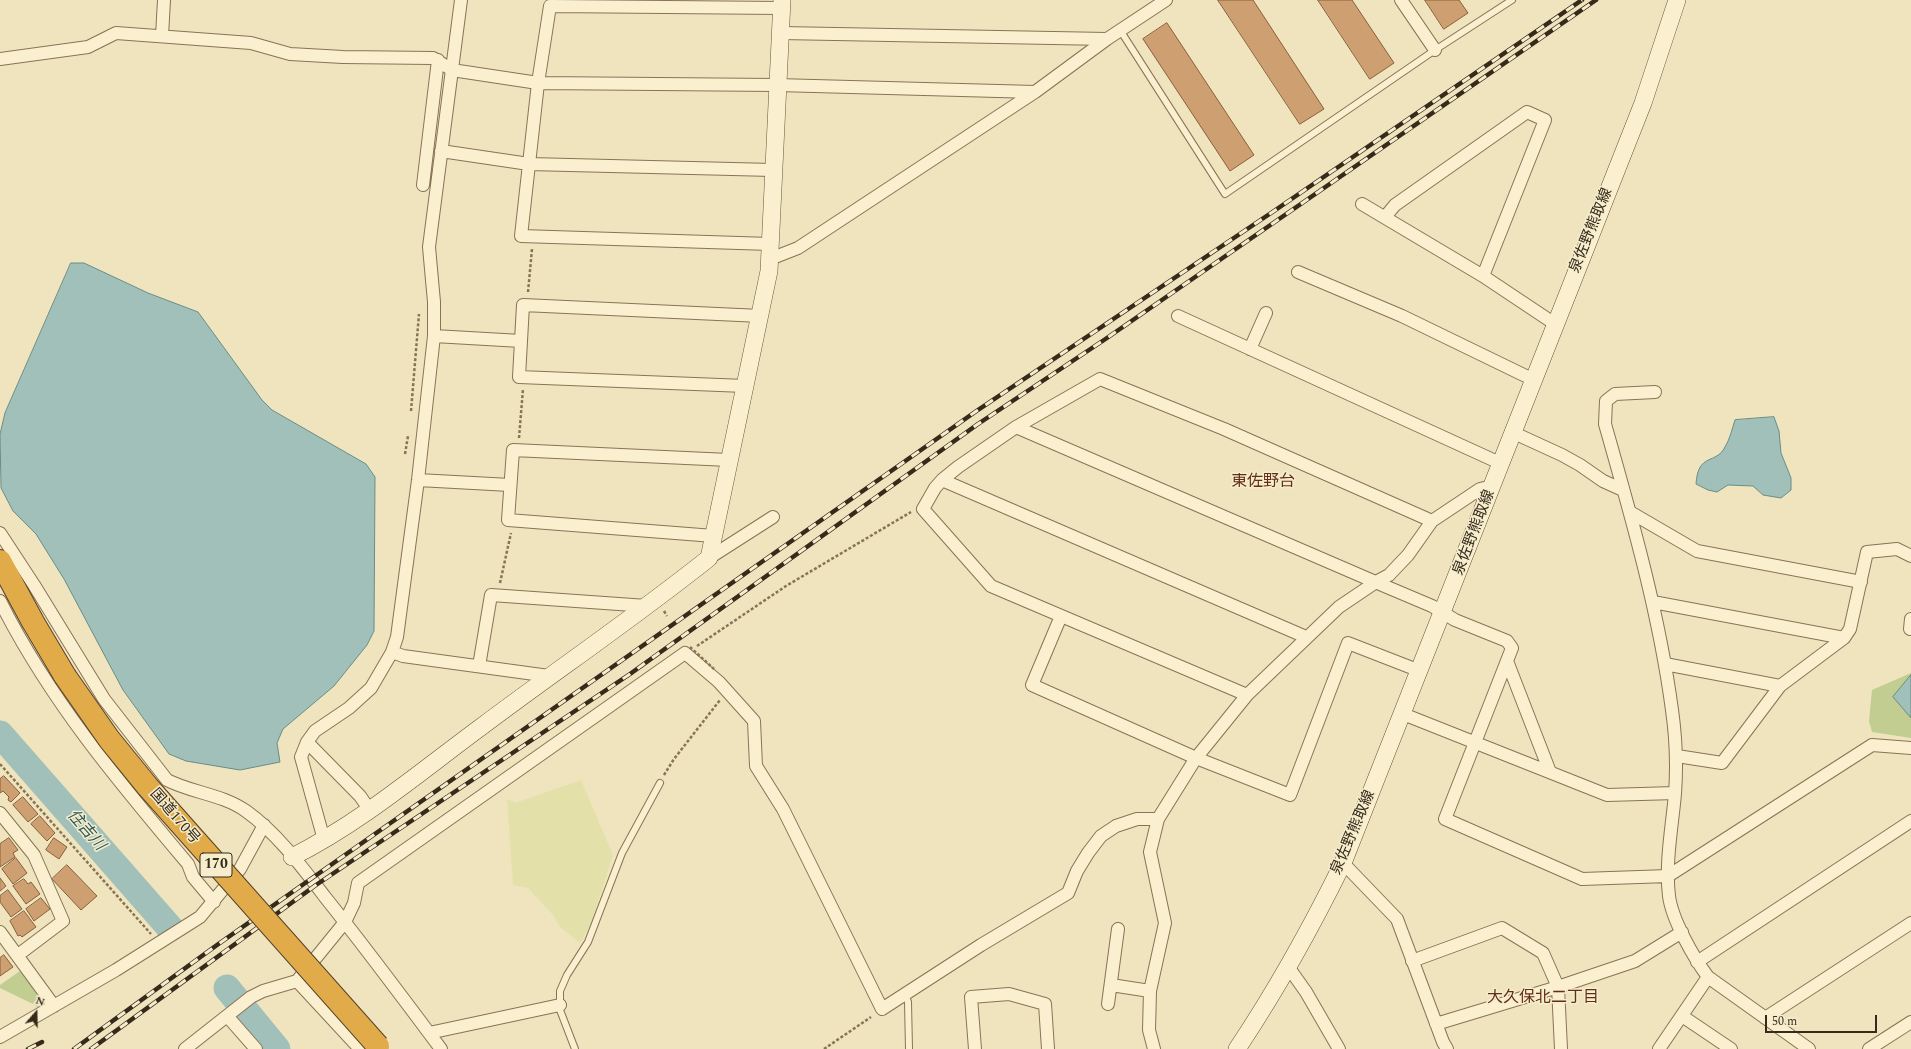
<!DOCTYPE html>
<html>
<head>
<meta charset="utf-8">
<style>
	body { margin:0 }
	#map { position:relative; width:1911px; height:1049px; overflow:hidden; background:#efe4bd; font-family:Spectral,serif }
	canvas { display:block }
	.north { position:absolute; left:16px; top:993px; width:40px; height:40px; -webkit-text-stroke:3px #f6edcd; paint-order:stroke; rotate:20deg; font-size:11px; font-weight:700; line-height:16px; text-align:center; color:#362a1b }
	.north::after { content:''; display:block; margin:auto; width:14px; height:18px; background:#362a1b; clip-path:polygon(50% 0,100% 100%,50% 72%,0 100%) }
	.scale { position:absolute; left:1765px; top:1015px; width:112px; height:18px; box-sizing:border-box; border:2px solid #362a1b; border-top:0; padding-left:5px; font-size:12px; line-height:14px; white-space:nowrap; color:#362a1b; -webkit-text-stroke:3px #f6edcd; paint-order:stroke }
</style>
</head>
<body>
<div id="map">
<canvas width="1911" height="1049"></canvas>
<div class="north">N</div>
<div class="scale">50 m</div>
</div>
<script>
const ctx = document.querySelector('canvas').getContext('2d');
ctx.lineJoin = 'round';
function fillPath(path, color) { ctx.fillStyle = color; ctx.fill(path, 'evenodd'); }
function strokePath(path, color, width, dash) { ctx.strokeStyle = color; ctx.lineWidth = width; ctx.lineCap = dash ? 'butt' : 'round'; ctx.setLineDash(dash || []); ctx.stroke(path); }
function write(font, color, halo, rows, align = 'center') {
  ctx.font = font + ' Spectral,"Noto Sans JP",serif'; ctx.lineWidth = 3; ctx.setLineDash([]); ctx.textBaseline = 'middle'; ctx.strokeStyle = halo; ctx.fillStyle = color; for (const [text, x, y, turn = 0] of rows) {
    ctx.save(); ctx.translate(x, y); ctx.rotate((+turn || 0) * Math.PI / 180); ctx.textAlign = isNaN(turn) ? turn : align; if (halo) ctx.strokeText(text, 0, 0); ctx.fillText(text, 0, 0); ctx.restore();
  }
}
const farmland = new Path2D(`
	M 581,780 L 613,855 L 591,924 L 580,943 L 560,927 L 553,915 L 528,888 L 513,885 L 507,799 L 515,803 Z`);
const green = new Path2D(`
	M 1911,673 L 1911,738 L 1872,732 L 1869,721 L 1872,690 Z
	M 20,971 L 42,1001 L 40,1010 L 35,1005 L 0,988 L 0,985 Z`);
const water = new Path2D(`
	M 71,263 L 84,263 L 148,293 L 198,312 L 262,400 L 272,410 L 366,464 L 375,477 L 374,631 L 367,645 L 334,686 L 283,729 L 277,743 L 280,762 L 240,770 L 186,761 L 169,754 L 123,690 L 64,579 L 36,534 L 13,511 L 1,488 L 0,434 L 5,413 Z
	M 1774,417 L 1779,431 L 1781,453 L 1791,478 L 1791,490 L 1781,498 L 1763,495 L 1753,486 L 1728,485 L 1717,492 L 1708,490 L 1696,484 C 1698,452 1716,465 1725,447 C 1730,439 1732,429 1735,420 Z
	M 1911,675 L 1911,718 L 1893,697 Z`);
const river = new Path2D(`
	M 0,734 L 170,928
	M 227,988 L 277,1049`);
const building = new Path2D(`
	M 1218,0 L 1253,0 L 1324,109 L 1300,124 Z
	M 1318,0 L 1352,0 L 1394,63 L 1370,79 Z
	M 1425,0 L 1459,0 L 1468,13 L 1444,29 Z
	M 1167,23 L 1254,155 L 1230,171 L 1143,39 Z
	M 4,776 L 20,793 L 11,802 L 8,800 L 9,797 L 3,791 L 0,793 L 0,779 Z
	M 23,797 L 38,814 L 28,822 L 13,805 Z
	M 40,816 L 55,833 L 47,841 L 31,824 Z
	M 9,838 L 18,850 L 13,853 L 15,857 L 0,867 L 0,844 Z
	M 54,838 L 67,847 L 59,859 L 46,850 Z
	M 16,858 L 27,873 L 13,884 L 2,869 Z
	M 67,865 L 97,896 L 81,910 L 52,879 Z
	M 0,878 L 6,886 L 0,891 Z
	M 24,879 L 28,884 L 31,882 L 40,894 L 26,904 L 13,886 Z
	M 8,890 L 22,909 L 11,917 L 0,902 L 0,896 Z
	M 41,898 L 50,909 L 34,921 L 26,909 Z
	M 24,911 L 36,927 L 22,937 L 20,935 L 18,936 L 10,921 Z
	M 4,955 L 13,967 L 0,976 L 0,958 Z`);
const path = new Path2D(`
	M 528,292 L 532,249
	M 411,411 L 419,314
	M 519,438 L 523,389
	M 405,454 L 408,436
	M 500,583 L 511,533
	M 664,611 L 667,616
	M 697,646 L 786,586 L 911,512
	M 0,764 L 151,934
	M 664,775 L 674,759 L 720,700
	M 824,1049 L 871,1017`);
const lane = new Path2D(`
	M 1120,30 L 1225,194 L 1435,50 L 1512,0
	M 905,994 L 908,1002 L 909,1049
	M 575,1049 L 560,1010 L 560,991 L 567,975 L 588,942 L 622,853 L 660,783`);
const street = new Path2D(`
	M 1401,0 L 1435,50
	M 781,33 L 1107,39
	M 162,36 L 164,0
	M 0,59 L 88,47 L 116,33 L 251,43 L 290,54 L 343,57 L 433,58 L 452,70 L 538,83 L 777,85 L 1035,92
	M 441,151 L 529,164 L 773,170
	M 423,185 L 438,60
	M 1362,204 L 1483,276 L 1555,324
	M 1385,217 L 1395,205 L 1527,112 L 1545,120 L 1483,276
	M 770,244 L 521,236 L 538,83 L 550,6 L 782,8
	M 770,259 L 798,248 L 1035,92 L 1107,39 L 1166,0
	M 1298,272 L 1402,316 L 1534,380
	M 1178,316 L 1502,464
	M 434,336 L 521,341
	M 1250,349 L 1266,313
	M 745,386 L 519,377 L 523,305 L 761,316
	M 1655,392 L 1615,394 L 1606,401 L 1605,424 C 1632,519 1659,613 1672,710 C 1676,738 1677,766 1675,794 C 1672,827 1665,863 1669,896 C 1672,920 1694,958 1708,977 L 1809,1049
	M 1016,427 L 1100,379 L 1224,429 L 1432,521
	M 1514,433 L 1562,455 L 1580,465 L 1603,481 L 1623,490
	M 418,480 L 510,485
	M 942,480 L 1306,637
	M 1630,512 L 1697,551 L 1861,582
	M 0,533 L 34,585 L 104,699 L 167,780 C 192,793 222,794 246,811 C 277,833 302,867 325,897 C 365,947 403,998 441,1049
	M 714,536 L 508,520 L 513,450 L 729,460
	M 709,558 L 773,517
	M 0,601 C 49,699 118,781 188,864 L 193,877 L 214,902
	M 1653,602 L 1844,638
	M 1061,616 L 1032,685 L 1196,758 L 1290,795 L 1348,643 L 1420,671
	M 1910,629 L 1911,619
	M 392,652 L 403,656 L 549,676
	M 1507,661 L 1550,772
	M 1665,664 L 1780,686
	M 479,666 L 491,595 L 647,606
	M 1247,695 L 991,586 L 923,509 L 935,488 L 942,480 L 958,467 L 1016,427 L 1387,587 L 1432,606 L 1455,620 L 1507,641 L 1512,648 L 1445,819 L 1582,879 L 1668,876 L 1872,745 L 1911,748
	M 1403,714 L 1607,795 L 1675,793
	M 307,742 L 360,796 L 369,809
	M 1677,756 L 1722,763 L 1780,686 L 1844,638 L 1850,629 L 1867,552 L 1897,549 L 1911,556
	M 0,813 L 34,855 L 63,921 L 18,955
	M 324,840 L 301,757 L 307,742 L 315,731 L 349,708 L 371,688 L 392,652 L 397,637 L 418,480 L 434,336 L 434,302 L 429,247 L 461,0
	M 1343,863 L 1397,919 L 1443,1042 L 1447,1049
	M 0,932 L 54,1006
	M 1412,961 L 1502,928 L 1543,953 L 1558,987 L 1561,1049
	M 1697,962 L 1911,821
	M 1289,968 L 1306,992 L 1339,1049
	M 297,981 L 360,1049
	M 1111,985 L 1150,991
	M 1108,1004 L 1118,929
	M 1682,1016 L 1731,1049
	M 228,1017 L 256,1049
	M 1765,1018 L 1911,923
	M 1436,1024 L 1558,987 L 1635,961 L 1682,932
	M 429,1033 L 560,1005
	M 0,1037 L 116,970 L 200,917 L 240,869 L 264,825
	M 185,1049 L 251,997 L 263,991 L 297,981 L 345,922 L 354,903 L 358,883 L 685,653 L 719,682 L 754,721 L 756,766 L 783,809 L 882,1009 L 981,945 L 1068,893 L 1077,871 L 1088,853 L 1101,836 L 1116,826 L 1137,819 L 1158,819
	M 975,1049 L 971,997 L 1009,994 L 1045,1004 L 1048,1049
	M 1154,1049 L 1149,1030 L 1150,991 L 1165,923 L 1150,852 L 1158,819 L 1196,758 L 1247,695 L 1339,607 L 1376,582 L 1389,575 L 1408,555 L 1432,521 L 1480,489 L 1493,486
	M 1659,1049 L 1708,977
	M 1869,1049 L 1911,1022`);
const secondary = new Path2D(`
	M 292,857 C 360,823 420,772 481,727 C 557,670 635,617 709,558 L 769,271 L 782,0
	M 1237,1049 C 1277,989 1311,928 1343,863 L 1643,103 L 1677,0`);
const highway = new Path2D(`
	M 0,561 L 33,622 L 65,676`);
const rail = new Path2D(`
	M 28,1049 L 42,1042
	M 74,1049 L 217,945 L 975,412 L 1274,211 L 1582,0
	M 91,1049 L 316,885 L 630,674 L 978,424 L 1104,340 L 1596,0`);
const pathBridge = new Path2D(`
	M 690,647 L 714,669`);
const highwayBridge = new Path2D(`
	M 65,676 L 109,739 L 148,787 L 378,1046`);
const shields = [
	[216,865,32]
];
const shieldNames = [
	["170",216,865]
];
const streetNames = [
	["泉佐野熊取線",1592,231,-68],
	["泉佐野熊取線",1475,533,-69],
	["国道170号",174,817,49],
	["泉佐野熊取線",1354,833,-67]
];
const neighbourhoodNames = [
	["東佐野台",1263,483],
	["大久保北二丁目",1543,999]
];
const waterNames = [
	["住吉川",85,831,49]
];
fillPath(farmland, '#e4e0aa');
fillPath(green, '#c1cd91');
fillPath(water, '#a1c0b9');
strokePath(water, '#688d87', 1);
strokePath(river, '#a1c0b9', 27);
fillPath(building, '#ce9f71');
strokePath(building, '#875f3b', 1);
strokePath(lane, '#877456', 8);
strokePath(street, '#877456', 14);
strokePath(secondary, '#685439', 18);
strokePath(highway, '#54412b', 24);
strokePath(path, '#877456', 2.5, [3, 2]);
strokePath(lane, '#faf0d0', 6);
strokePath(street, '#faf0d0', 12);
strokePath(secondary, '#faf0d0', 17);
strokePath(highway, '#e2ab49', 22);
strokePath(rail, '#362a1b', 4.5);
strokePath(rail, '#f6edcd', 3, [9]);
strokePath(highwayBridge, '#54412b', 24, []);
strokePath(pathBridge, '#877456', 2.5, [3, 2]);
strokePath(highwayBridge, '#e2ab49', 22);
for (const [x, y, w] of shields) { const box = new Path2D(); box.roundRect(x - w / 2, y - 12, w, 24, 3); ctx.fillStyle = '#f6edcd'; ctx.fill(box); strokePath(box, '#362a1b', 1); }
write('bold 14px', '#362a1b', null, shieldNames);
write('15px', '#362a1b', '#f6edcd', streetNames);
write('16px', '#632e19', '#f6edcd', neighbourhoodNames);
write('italic 16px', '#2a5556', '#f6edcd', waterNames);
</script>
</body>
</html>
